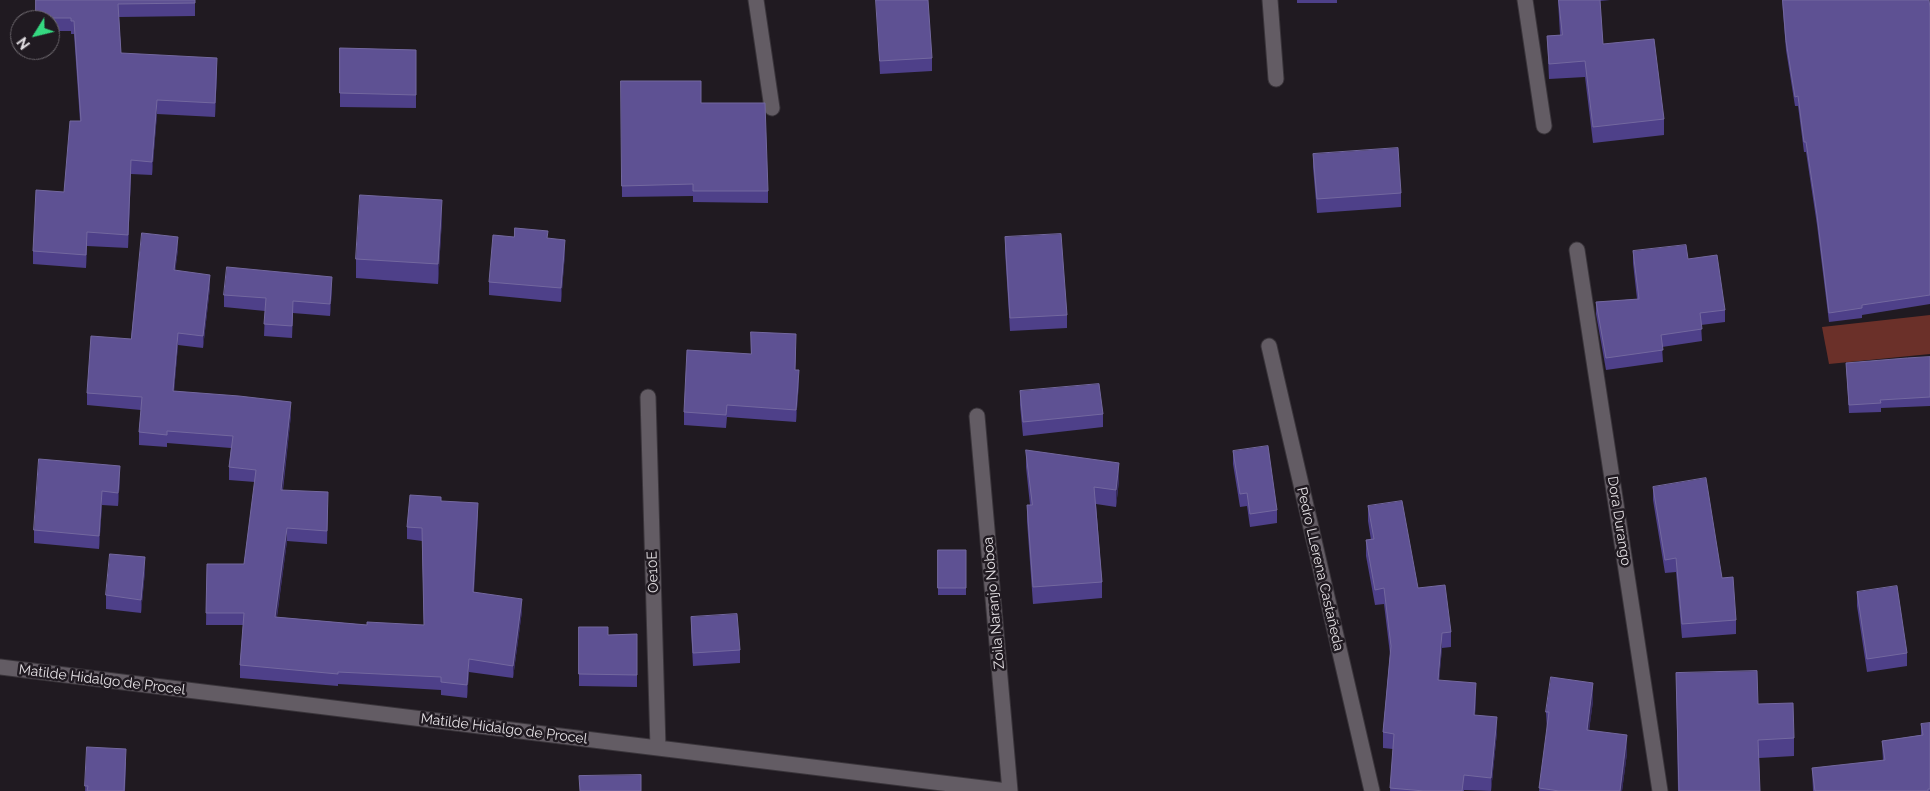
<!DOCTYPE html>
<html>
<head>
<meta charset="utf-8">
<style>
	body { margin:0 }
	#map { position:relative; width:1930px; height:791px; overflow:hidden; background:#201a21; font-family:Raleway,sans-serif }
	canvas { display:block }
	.north { position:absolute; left:10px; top:10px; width:50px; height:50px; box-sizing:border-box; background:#201a21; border:1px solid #6e696f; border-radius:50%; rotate:234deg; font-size:14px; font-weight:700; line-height:20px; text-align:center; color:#e4e0e4 }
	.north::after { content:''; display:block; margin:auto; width:18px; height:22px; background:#35d881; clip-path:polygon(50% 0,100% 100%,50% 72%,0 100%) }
</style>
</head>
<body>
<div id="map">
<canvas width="1930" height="791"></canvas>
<div class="north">N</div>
</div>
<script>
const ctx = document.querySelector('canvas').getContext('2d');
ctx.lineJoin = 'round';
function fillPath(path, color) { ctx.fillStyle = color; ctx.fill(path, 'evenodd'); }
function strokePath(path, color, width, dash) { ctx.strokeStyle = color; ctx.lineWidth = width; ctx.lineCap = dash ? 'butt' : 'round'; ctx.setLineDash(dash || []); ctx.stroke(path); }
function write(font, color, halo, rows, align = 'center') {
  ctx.font = font + ' Raleway,sans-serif'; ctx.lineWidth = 5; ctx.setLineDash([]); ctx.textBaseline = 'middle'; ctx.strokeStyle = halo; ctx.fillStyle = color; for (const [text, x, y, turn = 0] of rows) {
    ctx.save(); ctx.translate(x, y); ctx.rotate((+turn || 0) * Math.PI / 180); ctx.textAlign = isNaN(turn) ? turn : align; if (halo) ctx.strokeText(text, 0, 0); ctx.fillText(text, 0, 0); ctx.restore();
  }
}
const green = new Path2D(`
	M 1930,315 L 1930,354 L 1829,364 L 1822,327 Z`);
const minor = new Path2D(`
	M 756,0 L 772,108
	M 1270,0 L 1276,79
	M 1525,0 L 1544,126
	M 1577,250 L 1660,791
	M 1269,346 L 1372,791
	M 648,397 L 658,748
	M 977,416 L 1010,791
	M 0,667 L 1007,791`);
const wall = new Path2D(`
	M 36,0 L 195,0 L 195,16 L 119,17 L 121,53 L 217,72 L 215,117 L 157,114 L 152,175 L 131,174 L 128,248 L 87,246 L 86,268 L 33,264 L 33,251 L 64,192 L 80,121 L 74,34 L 71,34 L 71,31 L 50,31 L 50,20 L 36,20 Z
	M 876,0 L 932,58 L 932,71 L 880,74 Z
	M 1297,0 L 1337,0 L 1337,3 L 1297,3 Z
	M 1558,0 L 1610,0 L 1600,1 L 1603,44 L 1664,119 L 1664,135 L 1593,143 L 1585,77 L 1549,79 L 1547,36 L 1560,35 Z
	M 1782,0 L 1929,0 L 1930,8 L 1930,304 L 1862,315 L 1862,318 L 1829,322 L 1817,225 L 1806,152 L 1804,152 L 1798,106 L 1795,106 L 1786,50 Z
	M 340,48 L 416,50 L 416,108 L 340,107 Z
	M 621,81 L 701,103 L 768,191 L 768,203 L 693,202 L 693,196 L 622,197 Z
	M 1313,154 L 1401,193 L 1401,207 L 1317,213 L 1313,167 Z
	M 442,219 L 438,284 L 356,278 L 356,259 Z
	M 1005,237 L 1067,315 L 1067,328 L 1010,331 L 1005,251 Z
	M 548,238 L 565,253 L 561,302 L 489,295 L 489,282 Z
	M 178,249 L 175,271 L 210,287 L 203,348 L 178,345 L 174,391 L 291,415 L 283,490 L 328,505 L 327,544 L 287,541 L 277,617 L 367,625 L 424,625 L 422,541 L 407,539 L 407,527 L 441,501 L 478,515 L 474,592 L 522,611 L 513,678 L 469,672 L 467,698 L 441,695 L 441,690 L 338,684 L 338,686 L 240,678 L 240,665 L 243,625 L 206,625 L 207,564 L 244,564 L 255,482 L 229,480 L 229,467 L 231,448 L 167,443 L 167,447 L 139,445 L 139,432 L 141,410 L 87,405 L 87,393 L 131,339 Z
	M 1633,251 L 1688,259 L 1725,310 L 1725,322 L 1701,325 L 1702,341 L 1662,347 L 1663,362 L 1606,370 L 1596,314 L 1596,302 L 1637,299 L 1633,263 Z
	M 332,289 L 330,316 L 293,313 L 292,338 L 264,336 L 265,311 L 224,307 L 224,295 Z
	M 796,347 L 795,370 L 799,382 L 796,422 L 727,417 L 726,428 L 684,425 L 684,412 L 751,354 Z
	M 1930,357 L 1930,406 L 1881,408 L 1881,412 L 1849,413 L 1846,363 Z
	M 1020,391 L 1103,414 L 1103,427 L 1023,436 L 1020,405 Z
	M 1026,450 L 1119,480 L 1116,507 L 1096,504 L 1102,582 L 1102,598 L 1033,604 L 1027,521 L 1027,505 L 1030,505 L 1026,467 Z
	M 1233,451 L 1277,510 L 1277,523 L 1250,527 L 1247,506 L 1240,507 L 1233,464 Z
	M 120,479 L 118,506 L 102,505 L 99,549 L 34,543 L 34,530 Z
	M 1653,487 L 1722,578 L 1736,620 L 1736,634 L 1682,638 L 1676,572 L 1665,573 L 1653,500 Z
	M 1368,506 L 1418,588 L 1451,632 L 1451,647 L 1442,648 L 1439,680 L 1476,699 L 1475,715 L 1497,732 L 1491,791 L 1464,790 L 1464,791 L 1390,791 L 1393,749 L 1383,748 L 1383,732 L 1390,654 L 1384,604 L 1375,605 L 1366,556 L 1366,540 L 1371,540 L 1368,521 Z
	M 938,550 L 966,550 L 966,595 L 938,595 Z
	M 145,571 L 141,613 L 106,609 L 106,595 Z
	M 1857,592 L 1907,653 L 1907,666 L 1867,672 L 1857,606 Z
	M 691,617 L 740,650 L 740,663 L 693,666 L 691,630 Z
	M 579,627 L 608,635 L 637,634 L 637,687 L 579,686 Z
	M 1676,673 L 1758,704 L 1794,738 L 1794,756 L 1759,758 L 1760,791 L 1678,791 Z
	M 1593,701 L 1589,730 L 1627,753 L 1622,791 L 1539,791 L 1547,730 L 1546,712 Z
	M 1930,723 L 1930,791 L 1813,791 L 1812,768 L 1883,761 L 1882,741 L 1921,735 L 1921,724 Z
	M 87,747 L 126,762 L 125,791 L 85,791 Z`);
const shadedWall = new Path2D(`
	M 217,58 L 217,72 L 215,117 L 215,103 Z
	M 157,100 L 157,114 L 152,175 L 152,162 Z
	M 131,160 L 131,174 L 128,248 L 128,235 Z
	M 442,200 L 442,219 L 438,284 L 438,264 Z
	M 87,232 L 87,246 L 86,268 L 86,255 Z
	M 178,237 L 178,249 L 174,283 L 174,270 Z
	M 565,240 L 565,253 L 561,302 L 561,288 Z
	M 210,275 L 210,287 L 203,348 L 203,336 Z
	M 332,277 L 332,289 L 330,316 L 330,304 Z
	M 178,333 L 178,345 L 173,404 L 173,391 Z
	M 799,370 L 799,382 L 796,422 L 796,410 Z
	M 291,402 L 291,415 L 281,502 L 281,490 Z
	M 1119,463 L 1119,480 L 1116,507 L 1116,490 Z
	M 120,466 L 120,479 L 118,506 L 118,493 Z
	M 102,491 L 102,505 L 99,549 L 99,536 Z
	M 478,503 L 478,515 L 473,604 L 473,592 Z
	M 287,528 L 287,541 L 275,630 L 275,617 Z
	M 145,557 L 145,571 L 141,613 L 141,600 Z
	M 522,599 L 522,611 L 513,678 L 513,666 Z
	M 1442,633 L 1442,648 L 1438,695 L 1438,680 Z
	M 469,659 L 469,672 L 467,698 L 467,685 Z
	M 1476,683 L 1476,699 L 1474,730 L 1474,715 Z
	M 1593,683 L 1593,701 L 1587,747 L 1587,730 Z
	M 1497,717 L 1497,732 L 1491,791 L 1491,778 Z
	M 1627,735 L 1627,753 L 1622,791 L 1620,791 Z`);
const building = new Path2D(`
	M 36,0 L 195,0 L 195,3 L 118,4 L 121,53 L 217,58 L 215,103 L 157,100 L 152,162 L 131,160 L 128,235 L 87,232 L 86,255 L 33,251 L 36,190 L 64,192 L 70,121 L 81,121 L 74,21 L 71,21 L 71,18 L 36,18 Z
	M 876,0 L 928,0 L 932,58 L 880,61 Z
	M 1559,0 L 1600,0 L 1603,44 L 1654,39 L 1664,119 L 1593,127 L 1585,61 L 1549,64 L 1547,36 L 1562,35 Z
	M 1783,0 L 1929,0 L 1930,8 L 1930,295 L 1862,305 L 1862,308 L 1829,313 L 1817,215 L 1806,142 L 1804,142 L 1798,96 L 1795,97 L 1786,41 Z
	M 340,48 L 416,50 L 416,95 L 340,93 Z
	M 621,81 L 701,81 L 701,103 L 765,103 L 768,191 L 693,191 L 693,184 L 622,186 Z
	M 1398,148 L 1401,193 L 1317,199 L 1313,154 Z
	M 360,195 L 442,200 L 438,264 L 356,259 Z
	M 515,228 L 548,231 L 547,238 L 565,240 L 561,288 L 489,282 L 493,235 L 514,237 Z
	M 142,233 L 178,237 L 174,270 L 210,275 L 203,336 L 178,333 L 173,391 L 239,396 L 291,402 L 281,490 L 328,492 L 327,531 L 287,528 L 275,617 L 367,625 L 367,622 L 424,625 L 422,528 L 407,527 L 410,495 L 441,497 L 441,501 L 478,503 L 473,592 L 522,599 L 513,666 L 469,659 L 467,685 L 441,682 L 441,677 L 338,672 L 338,674 L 240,665 L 244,613 L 206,613 L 207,564 L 244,564 L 256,470 L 229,467 L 233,436 L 167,431 L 167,435 L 139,432 L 142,397 L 87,393 L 91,336 L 131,339 Z
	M 1061,234 L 1067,315 L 1010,318 L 1005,237 Z
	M 1686,245 L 1688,259 L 1717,255 L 1725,310 L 1700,313 L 1702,329 L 1661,335 L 1663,350 L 1606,358 L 1596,302 L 1639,299 L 1633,251 Z
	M 227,267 L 332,277 L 330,304 L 293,301 L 292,326 L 264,324 L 266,298 L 224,295 Z
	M 751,332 L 796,334 L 795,370 L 799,370 L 796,410 L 727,405 L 726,415 L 684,412 L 687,350 L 751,354 Z
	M 1930,357 L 1930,397 L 1880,400 L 1881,403 L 1849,405 L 1846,363 L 1907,358 Z
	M 1099,384 L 1103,414 L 1023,422 L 1020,391 Z
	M 1268,446 L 1277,510 L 1250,514 L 1247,493 L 1240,494 L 1233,451 Z
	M 1026,450 L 1119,463 L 1116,490 L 1094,487 L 1102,582 L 1033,587 L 1027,505 L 1032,505 Z
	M 39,459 L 120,466 L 118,493 L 102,491 L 99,536 L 34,530 Z
	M 1706,478 L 1722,578 L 1733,577 L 1736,620 L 1682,624 L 1676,558 L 1665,560 L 1653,487 Z
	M 1402,501 L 1418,588 L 1445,585 L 1451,632 L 1442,633 L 1438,680 L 1476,683 L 1474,715 L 1497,717 L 1491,778 L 1464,775 L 1462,791 L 1424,791 L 1390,788 L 1394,734 L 1383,732 L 1391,646 L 1384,588 L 1375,590 L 1366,540 L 1374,539 L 1368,506 Z
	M 938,550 L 966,550 L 966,588 L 938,588 Z
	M 110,554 L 145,557 L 141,600 L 106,595 Z
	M 1897,586 L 1907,653 L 1867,659 L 1857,592 Z
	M 737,614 L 740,650 L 693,653 L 691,617 Z
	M 579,627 L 608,627 L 608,635 L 637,634 L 637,675 L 579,674 Z
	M 1757,671 L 1758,704 L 1793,703 L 1794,738 L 1758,740 L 1760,791 L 1679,791 L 1676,673 Z
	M 1551,677 L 1593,683 L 1587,730 L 1627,735 L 1620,791 L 1559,791 L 1539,788 L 1549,712 L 1546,712 Z
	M 1930,723 L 1930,789 L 1928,789 L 1928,791 L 1815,791 L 1812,768 L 1885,760 L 1882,741 L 1923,735 L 1921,724 Z
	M 87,747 L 126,749 L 124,791 L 87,791 L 88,786 L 85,786 Z
	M 641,775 L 641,791 L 580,791 L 579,776 Z`);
const streetNames = [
	["Dora Durango",1619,521,81],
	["Pedro LLerena Castañeda",1320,569,77],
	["Oe10E",653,572,-92],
	["Zoila Naranjo Noboa",994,603,-95],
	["Matilde Hidalgo de Procel",102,680,7],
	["Matilde Hidalgo de Procel",504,729,7]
];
fillPath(green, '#6b3029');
strokePath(minor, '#3a353b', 17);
strokePath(minor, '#635c64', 15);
fillPath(wall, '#4e4089');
fillPath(shadedWall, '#352a5b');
fillPath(building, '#5e5193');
strokePath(building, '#73689f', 1);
write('14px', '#e4e0e4', '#201a21', streetNames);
</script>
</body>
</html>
